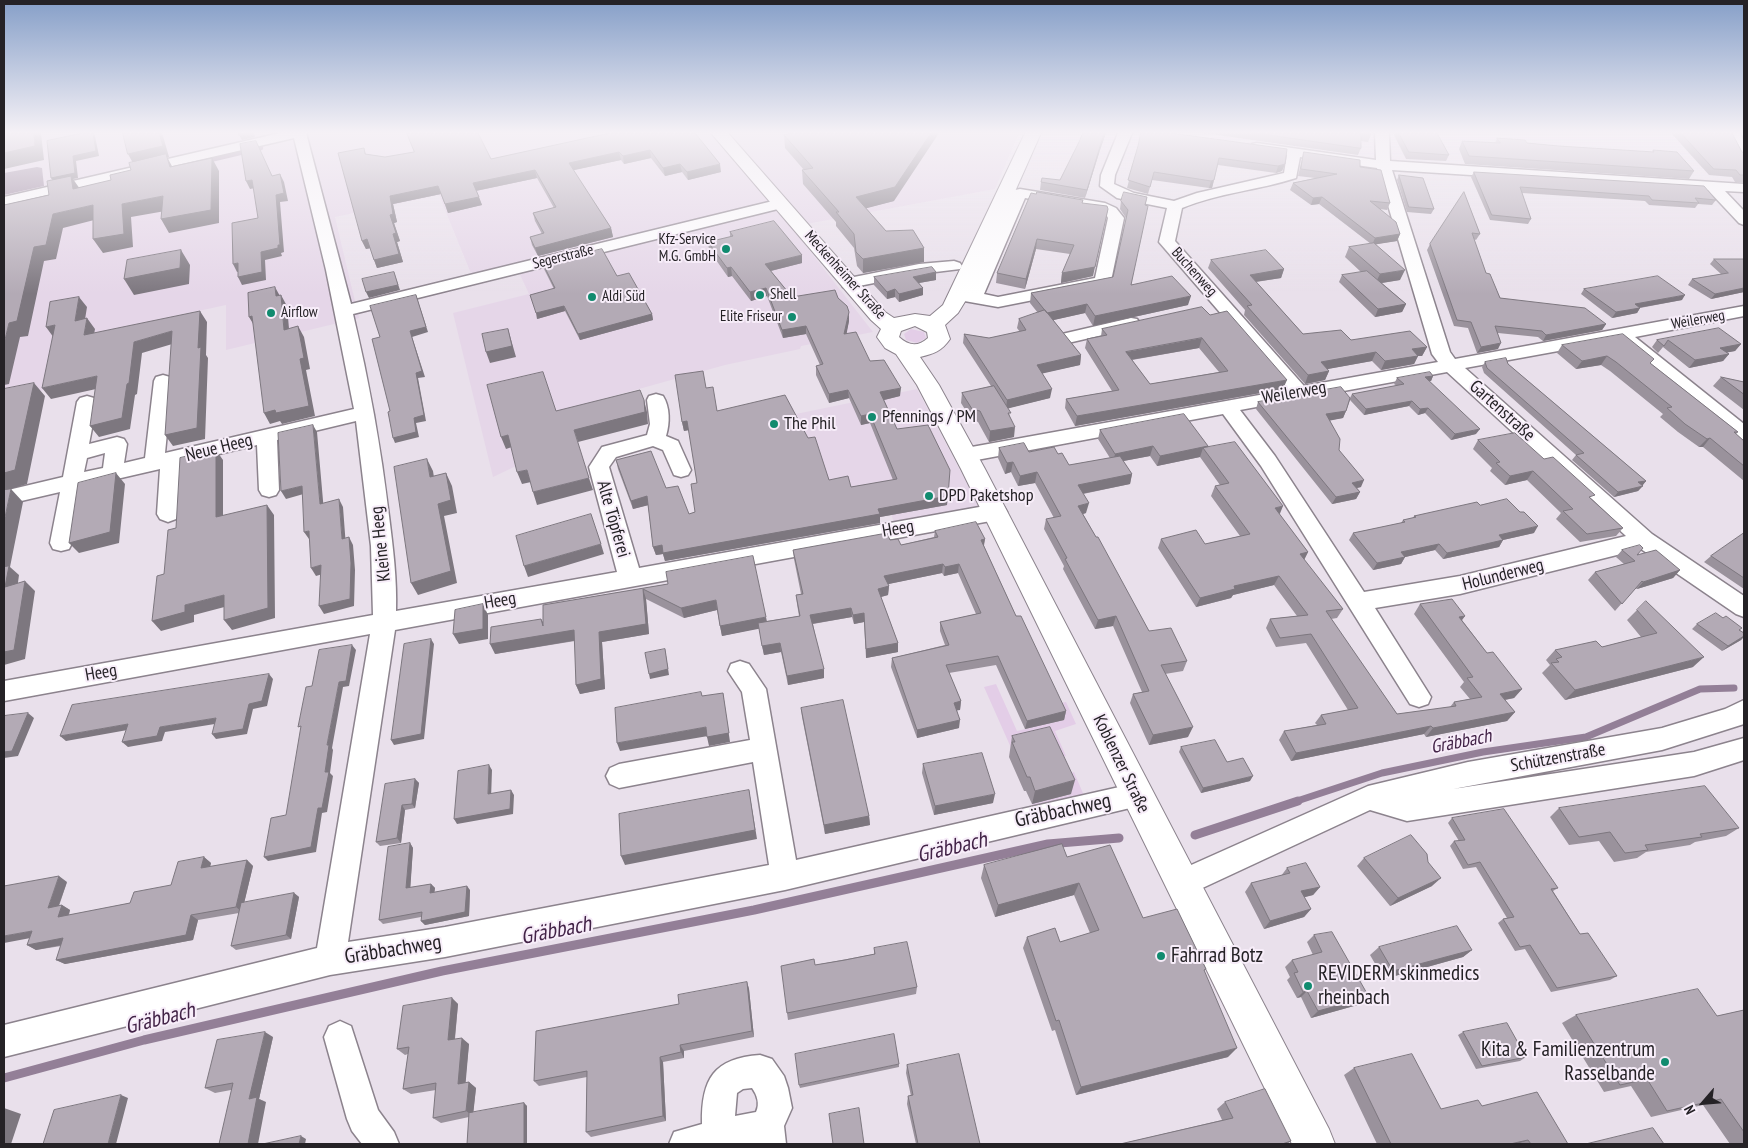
<!DOCTYPE html>
<html>
<head>
<meta charset="utf-8">
<style>
	body { margin:0 }
	#map { position:relative; width:1748px; height:1148px; overflow:hidden; background:#e9e0eb; font-family:"PT Sans Narrow",sans-serif }
	canvas { display:block }
	.frame { position:absolute; inset:0; border:5px solid #252226; pointer-events:none }
	.north { position:absolute; left:1678px; top:1078px; width:50px; height:50px; -webkit-text-stroke:4px #f7edf9; paint-order:stroke; rotate:243deg; font-size:14px; font-weight:700; line-height:20px; text-align:center; color:#252226 }
	.north::after { content:''; display:block; margin:auto; width:18px; height:22px; background:#252226; clip-path:polygon(50% 0,100% 100%,50% 72%,0 100%) }
</style>
</head>
<body>
<div id="map">
<canvas width="1748" height="1148"></canvas>
<div class="frame"></div>
<div class="north">N</div>
</div>
<script>
const ctx = document.querySelector('canvas').getContext('2d');
ctx.lineJoin = 'round';
function fillPath(path, color) { ctx.fillStyle = color; ctx.fill(path, 'evenodd'); }
function strokePath(path, color, width, dash) { ctx.strokeStyle = color; ctx.lineWidth = width; ctx.lineCap = dash ? 'butt' : 'round'; ctx.setLineDash(dash || []); ctx.stroke(path); }
function write(font, color, halo, rows, align = 'center') {
  ctx.font = font + ' "PT Sans Narrow",sans-serif'; ctx.lineWidth = 4; ctx.setLineDash([]); ctx.textBaseline = 'middle'; ctx.strokeStyle = halo; ctx.fillStyle = color; for (const [text, x, y, turn = 0] of rows) {
    ctx.save(); ctx.translate(x, y); ctx.rotate((+turn || 0) * Math.PI / 180); ctx.textAlign = isNaN(turn) ? turn : align; if (halo) ctx.strokeText(text, 0, 0); ctx.fillText(text, 0, 0); ctx.restore();
  }
}
const built = new Path2D(`
	M 4,133 L 1019,133 L 995,189 L 812,223 L 792,228 L 873,332 L 801,346 L 800,349 L 725,365 L 567,409 L 575,438 L 493,477 L 453,313 L 529,294 L 516,266 L 472,276 L 439,195 L 335,217 L 359,318 L 226,350 L 226,305 L 54,342 L 45,390 L 4,399 Z
	M 917,389 L 980,508 L 895,524 L 881,491 L 753,513 L 788,400 L 796,414 Z`);
const green = new Path2D(`
	M 911,329 L 924,332 L 926,338 L 917,343 L 906,340 L 904,334 Z
	M 996,684 L 1017,731 L 1063,720 L 1056,704 L 1066,702 L 1076,724 L 1055,731 L 1066,756 L 1054,759 L 1012,750 L 984,687 Z
	M 1074,772 L 1085,798 L 1034,809 L 1032,804 L 1071,794 L 1062,775 Z`);
const water = new Path2D(`
	M 37,167 L 42,168 L 44,186 L 4,195 L 4,173 Z`);
const streamFar2 = new Path2D(`
	M 206,161 L 261,148`);
const streamFar1 = new Path2D(`
	M 1294,802 L 1382,773 L 1483,752 L 1586,737 L 1700,689 L 1734,688`);
const stream = new Path2D(`
	M 1195,835 L 1298,801
	M 4,1078 L 144,1040 L 442,971 L 754,910 L 1048,844 L 1119,838`);
const street = new Path2D(`
	M 280,133 L 306,133 L 351,304 L 781,199 L 786,201 L 789,204 L 786,207 L 353,314 C 369,381 381,448 389,516 C 393,548 397,579 396,611 L 617,572 L 589,467 L 602,447 L 647,435 L 650,424 L 647,400 L 649,396 L 656,394 L 663,396 C 670,407 670,423 666,436 L 678,441 L 691,470 L 688,475 L 681,477 L 674,475 L 663,450 L 653,446 L 616,457 L 609,467 L 639,568 L 996,504 L 1004,507 L 1007,512 L 1004,517 L 996,520 L 395,630 L 348,942 L 445,927 L 769,865 L 753,762 L 619,788 L 610,784 L 606,776 L 610,768 L 619,764 L 750,740 L 742,692 L 728,671 L 731,664 L 740,661 L 749,664 L 766,689 L 796,860 L 1137,783 L 1147,786 L 1150,795 L 1147,804 L 785,890 L 445,957 L 330,975 L 4,1057 L 4,1025 L 317,948 L 370,634 L 4,701 L 4,681 L 373,615 L 371,546 L 356,421 L 277,440 L 279,490 L 276,495 L 269,497 L 262,495 L 259,490 L 257,445 L 181,463 L 179,514 L 176,519 L 168,522 L 160,519 L 157,514 L 160,469 L 82,487 L 72,543 L 69,549 L 61,551 L 53,549 L 50,543 L 60,492 L 4,505 L 4,491 L 63,477 L 77,402 L 80,398 L 87,396 L 94,398 L 97,402 L 89,444 L 117,437 L 124,439 L 127,444 L 124,463 L 145,458 L 154,381 L 156,377 L 163,375 L 170,377 L 172,381 L 165,453 L 354,409 L 326,270 L 294,138 L 4,205 L 4,197 ZM 105,453 L 103,468 L 84,472 L 87,458 Z
	M 1118,133 L 1132,133 L 1115,175 L 1114,184 L 1134,193 L 1174,201 L 1197,193 L 1284,173 L 1287,155 L 1252,150 L 1250,147 L 1252,144 L 1257,143 L 1376,160 L 1375,133 L 1389,133 L 1390,161 L 1744,184 L 1744,192 L 1725,191 L 1744,211 L 1744,225 L 1739,223 L 1708,190 L 1392,170 L 1450,352 L 1455,359 L 1744,306 L 1744,316 L 1635,337 L 1744,424 L 1744,440 L 1737,439 L 1677,391 L 1625,345 L 1622,341 L 1624,339 L 1465,368 L 1652,534 L 1744,596 L 1744,617 L 1736,614 L 1641,549 L 1460,594 L 1375,608 L 1431,697 L 1428,704 L 1419,707 L 1410,704 L 1261,466 L 1223,414 L 966,462 L 959,460 L 956,455 L 959,450 L 966,448 L 1287,390 L 1159,242 L 1167,208 L 1117,198 L 1100,186 L 1101,175 ZM 1300,157 L 1377,168 L 1432,354 L 1438,362 L 1304,386 L 1175,241 L 1182,208 C 1218,193 1259,190 1296,178 ZM 1447,372 L 1626,536 L 1460,576 L 1364,592 L 1275,456 L 1240,410 Z
	M 1726,133 L 1740,133 L 1744,142 L 1744,159 L 1739,158 Z
	M 1020,189 L 1105,203 L 1116,208 L 1124,218 L 1111,281 L 1109,285 L 998,307 L 953,299 L 951,295 L 953,291 L 959,290 L 968,292 L 1013,193 L 1015,190 ZM 1025,198 L 1096,210 L 1106,214 L 1108,218 L 1095,278 L 998,297 L 984,294 Z
	M 954,261 L 960,263 L 962,266 L 960,269 L 919,274 L 849,288 L 843,287 L 841,283 L 843,279 L 849,278 L 919,264 Z
	M 1131,318 L 1137,319 L 1140,323 L 1137,327 L 1068,343 L 1062,342 L 1059,338 L 1062,334 Z
	M 1744,700 L 1744,724 L 1662,750 L 1453,789 L 1694,752 L 1744,738 L 1744,760 L 1694,776 L 1407,821 L 1370,810 L 1181,898 L 1171,894 L 1167,884 L 1171,874 L 1368,786 L 1468,762 L 1662,728 L 1725,709 Z
	M 340,1021 L 351,1026 L 378,1110 L 394,1132 L 399,1144 L 362,1144 L 352,1131 L 347,1119 L 324,1037 L 329,1026 Z
	M 760,1055 L 772,1059 L 784,1076 L 788,1088 L 792,1108 L 784,1126 L 786,1144 L 669,1144 L 674,1132 L 702,1124 C 701,1079 714,1058 760,1055 ZM 752,1088 C 757,1095 760,1104 756,1112 L 735,1116 L 737,1093 L 743,1089 Z`);
const secondary = new Path2D(`
	M 711,133 L 728,133 L 885,312 L 894,318 L 915,314 L 930,316 L 943,305 L 1025,133 L 1041,133 L 969,295 L 958,313 L 945,325 L 950,339 C 942,351 933,354 920,357 L 939,385 L 985,469 L 1329,1129 L 1335,1144 L 1292,1144 L 961,469 L 917,385 L 896,354 L 885,348 L 877,337 L 881,329 L 871,320 ZM 915,326 L 927,332 L 928,338 C 918,347 909,346 899,337 L 901,331 Z`);
const wall = new Path2D(`
	M 610,133 L 721,172 L 688,180 L 682,172 L 665,176 L 651,158 L 624,164 L 621,160 L 573,170 L 611,228 L 613,237 L 538,256 L 532,245 L 530,237 L 542,234 L 535,221 L 533,213 L 554,208 L 537,178 L 476,191 L 482,205 L 448,213 L 441,194 L 393,204 L 397,222 L 394,223 L 400,241 L 397,242 L 403,262 L 377,268 L 370,248 L 366,249 L 362,241 L 364,148 L 366,154 L 385,157 L 491,159 Z
	M 1083,133 L 1106,133 L 1100,150 L 1085,198 L 1040,190 L 1041,182 L 1060,180 L 1079,142 Z
	M 1203,133 L 1371,133 L 1371,135 L 1368,142 L 1361,141 L 1361,148 L 1358,155 Z
	M 1393,133 L 1437,133 L 1449,155 L 1446,161 L 1406,159 Z
	M 1671,133 L 1732,133 L 1742,152 L 1744,153 L 1744,183 L 1735,182 L 1732,177 L 1709,175 Z
	M 784,135 L 894,201 L 866,208 L 886,231 L 924,248 L 924,262 L 863,273 L 857,266 L 854,248 L 836,226 L 836,222 L 803,184 L 802,170 L 804,170 L 785,148 Z
	M 1497,138 L 1527,143 L 1559,146 L 1652,152 L 1653,150 L 1694,171 L 1689,179 L 1465,164 L 1459,149 L 1462,141 L 1495,143 Z
	M 1138,146 L 1285,164 L 1282,171 L 1276,173 L 1218,165 L 1212,188 L 1209,188 L 1152,180 L 1148,194 L 1127,188 Z
	M 1304,152 L 1360,167 L 1390,203 L 1387,210 L 1380,209 L 1400,234 L 1397,241 L 1376,244 L 1400,280 L 1382,283 L 1406,304 L 1402,312 L 1375,317 L 1339,282 L 1342,275 L 1361,272 L 1345,257 L 1349,247 L 1371,244 L 1319,204 L 1311,205 L 1290,190 L 1293,183 L 1315,178 L 1298,176 L 1302,159 Z
	M 1474,172 L 1716,200 L 1712,205 L 1698,204 L 1695,208 L 1649,205 L 1645,201 L 1522,193 L 1531,219 L 1528,224 L 1490,220 L 1471,177 Z
	M 1399,175 L 1434,209 L 1431,214 L 1407,212 L 1397,180 Z
	M 1464,192 L 1480,234 L 1476,240 L 1474,239 L 1486,273 L 1500,298 L 1606,324 L 1602,330 L 1543,341 L 1538,337 L 1498,333 L 1498,349 L 1477,353 L 1468,328 L 1454,326 L 1427,250 L 1430,244 Z
	M 1147,197 L 1131,285 L 1188,305 L 1093,326 L 1085,313 L 1053,320 L 1081,355 L 1080,365 L 1042,373 L 1050,398 L 1008,408 L 1014,437 L 989,442 L 978,422 L 971,419 L 961,403 L 962,393 L 991,386 L 963,343 L 964,334 L 989,338 L 1020,332 L 1017,328 L 1019,319 L 1038,313 L 1030,303 L 1031,293 L 1113,277 L 1126,218 L 1120,209 L 1121,201 Z
	M 1083,200 L 1082,203 L 1093,276 L 1061,283 L 1062,273 L 1070,254 L 1036,249 L 1025,289 L 996,283 L 997,273 Z
	M 730,232 L 802,263 L 771,271 L 792,297 L 849,321 L 846,334 L 900,396 L 884,400 L 897,429 L 947,505 L 880,517 L 880,523 L 665,561 L 663,554 L 656,555 L 653,547 L 648,505 L 633,509 L 618,469 L 616,460 L 666,488 L 689,514 L 695,512 L 697,483 L 689,430 L 684,431 L 682,422 L 706,388 L 717,411 L 829,480 L 851,487 L 893,480 L 870,423 L 861,425 L 849,398 L 829,403 L 816,375 L 816,366 L 820,365 L 806,334 L 783,338 L 767,296 L 751,301 L 732,276 L 728,277 L 709,250 L 708,242 L 730,237 Z
	M 1714,259 L 1744,259 L 1744,292 L 1711,299 L 1688,285 L 1692,279 L 1721,274 L 1710,264 Z
	M 1211,260 L 1284,269 L 1281,278 L 1256,282 L 1303,334 L 1351,340 L 1427,347 L 1422,356 L 1418,356 L 1414,364 L 1381,370 L 1372,361 L 1327,369 L 1329,371 L 1325,380 L 1305,384 L 1244,315 L 1245,310 L 1208,268 Z
	M 543,264 L 617,276 L 652,314 L 653,320 L 580,340 L 565,311 L 537,319 L 554,289 L 544,269 Z
	M 936,272 L 936,280 L 919,283 L 923,288 L 923,295 L 899,302 L 895,297 L 887,299 L 874,285 L 874,277 Z
	M 1584,289 L 1682,300 L 1640,308 L 1637,313 L 1612,318 L 1581,294 Z
	M 1202,307 L 1283,389 L 1075,426 L 1065,408 L 1066,399 L 1112,391 L 1085,348 L 1087,339 L 1101,336 L 1102,329 ZM 1199,348 L 1219,372 L 1150,384 L 1132,360 Z
	M 1657,340 L 1741,344 L 1735,351 L 1727,352 L 1729,354 L 1723,361 L 1689,368 L 1663,347 L 1658,353 L 1652,347 Z
	M 1562,345 L 1650,363 L 1738,432 L 1736,434 L 1744,441 L 1744,481 L 1703,447 L 1699,447 L 1678,432 L 1660,417 L 1663,414 L 1610,371 L 1601,365 L 1576,369 L 1557,353 Z
	M 1485,362 L 1508,364 L 1646,481 L 1638,491 L 1614,497 L 1572,460 L 1576,455 L 1484,373 L 1482,367 Z
	M 1433,376 L 1431,381 L 1429,381 L 1476,434 L 1451,440 L 1425,413 L 1418,415 L 1409,406 L 1364,415 L 1350,400 L 1346,411 L 1343,418 L 1330,420 L 1339,450 L 1361,487 L 1357,488 L 1360,492 L 1356,499 L 1332,504 L 1256,409 L 1258,402 L 1350,398 L 1352,394 L 1397,386 L 1394,384 L 1397,378 Z
	M 1721,377 L 1744,382 L 1744,410 L 1713,386 Z
	M 1100,430 L 1208,446 L 1279,514 L 1308,552 L 1304,560 L 1343,609 L 1337,618 L 1331,619 L 1397,714 L 1450,707 L 1454,702 L 1470,699 L 1460,687 L 1464,682 L 1414,614 L 1420,604 L 1465,616 L 1462,620 L 1487,653 L 1522,689 L 1514,698 L 1505,700 L 1515,712 L 1507,721 L 1426,737 L 1424,734 L 1291,761 L 1279,740 L 1284,731 L 1317,725 L 1315,723 L 1321,715 L 1348,710 L 1306,643 L 1276,647 L 1266,628 L 1270,619 L 1297,616 L 1274,585 L 1233,595 L 1231,598 L 1196,607 L 1158,548 L 1161,539 L 1205,544 L 1240,536 L 1211,496 L 1215,486 L 1220,485 L 1200,457 L 1157,466 L 1150,456 L 1123,461 L 1132,474 L 1130,484 L 1083,494 L 1086,513 L 1083,514 L 1149,631 L 1187,661 L 1183,671 L 1165,674 L 1188,737 L 1149,745 L 1130,703 L 1133,694 L 1142,692 L 1113,626 L 1095,629 L 1063,569 L 1064,566 L 1044,529 L 1046,519 L 1054,518 L 1035,483 L 1018,486 L 1011,472 L 1005,474 L 998,458 L 999,448 L 1029,452 L 1058,454 L 1069,465 L 1110,458 L 1098,439 Z
	M 1478,440 L 1544,459 L 1592,499 L 1623,528 L 1616,536 L 1580,542 L 1556,519 L 1561,513 L 1527,480 L 1505,485 L 1490,471 L 1492,468 L 1473,449 Z
	M 1480,505 L 1534,533 L 1503,540 L 1499,547 L 1443,559 L 1435,550 L 1405,557 L 1401,564 L 1373,570 L 1349,540 L 1353,533 L 1401,523 L 1403,520 L 1413,518 L 1414,516 Z
	M 935,531 L 985,539 L 984,546 L 1016,616 L 1066,711 L 1064,720 L 1025,729 L 996,665 L 949,673 L 961,701 L 960,710 L 957,710 L 959,728 L 917,738 L 891,667 L 892,658 L 945,645 L 940,631 L 940,622 L 976,614 L 958,573 L 944,576 L 942,573 L 888,584 L 889,586 L 888,595 L 881,597 L 898,643 L 898,652 L 866,658 L 864,622 L 854,624 L 852,617 L 813,624 L 824,678 L 788,685 L 781,652 L 764,655 L 759,628 L 722,636 L 717,610 L 684,618 L 646,599 L 649,634 L 602,642 L 605,689 L 580,694 L 576,685 L 575,641 L 495,654 L 541,619 L 543,622 L 543,605 L 668,584 L 767,621 L 799,616 L 797,604 L 796,595 L 801,594 L 794,559 L 793,550 L 890,540 L 901,545 L 934,537 Z
	M 1744,533 L 1744,589 L 1704,562 L 1711,556 Z
	M 1622,550 L 1637,555 L 1680,570 L 1673,578 L 1637,589 L 1635,588 L 1615,611 L 1588,580 L 1595,572 L 1624,564 L 1616,557 Z
	M 1637,610 L 1693,667 L 1565,700 L 1542,673 L 1550,665 L 1546,660 L 1555,650 L 1602,647 L 1641,637 L 1627,620 Z
	M 1723,618 L 1744,633 L 1744,637 L 1741,640 L 1722,651 L 1692,629 L 1697,624 Z
	M 801,708 L 869,816 L 870,825 L 825,834 L 802,717 Z
	M 1012,736 L 1071,794 L 1032,804 L 1026,791 L 1024,791 L 1009,757 Z
	M 1181,747 L 1227,762 L 1250,781 L 1201,793 L 1179,752 Z
	M 923,764 L 993,803 L 934,815 L 922,773 Z
	M 415,779 L 419,783 L 415,808 L 405,810 L 401,843 L 380,846 L 376,842 Z
	M 1559,808 L 1739,828 L 1726,836 L 1695,842 L 1690,845 L 1646,852 L 1637,858 L 1614,862 L 1599,841 L 1569,845 L 1550,817 Z
	M 1452,818 L 1558,888 L 1553,891 L 1580,934 L 1617,976 L 1610,980 L 1551,992 L 1525,949 L 1515,951 L 1498,923 L 1503,919 L 1507,918 L 1476,867 L 1463,869 L 1450,846 L 1454,841 L 1459,841 L 1448,823 Z
	M 410,843 L 413,848 L 410,888 L 431,884 L 435,888 L 434,892 L 470,890 L 469,916 L 425,925 L 421,921 L 421,917 L 383,924 L 379,920 Z
	M 204,857 L 211,863 L 210,867 L 247,860 L 253,866 L 244,903 L 294,893 L 299,897 L 291,939 L 236,950 L 231,946 L 239,913 L 198,920 L 193,940 L 65,964 L 56,960 L 61,946 L 36,950 L 27,945 L 30,938 L 67,882 L 59,906 L 62,905 L 70,910 L 69,915 L 130,903 L 171,885 Z
	M 1067,857 L 1206,969 L 1204,971 L 1228,1057 L 1076,1095 L 1055,1030 L 1052,1031 L 1023,948 L 1027,937 L 1060,942 L 1090,933 L 1074,895 L 995,917 L 981,878 L 984,865 Z
	M 1364,858 L 1428,862 L 1432,886 L 1390,906 L 1357,866 Z
	M 1287,868 L 1320,887 L 1313,895 L 1304,897 L 1311,909 L 1304,917 L 1264,929 L 1245,892 L 1251,883 L 1281,876 Z
	M 1314,935 L 1369,997 L 1361,1004 L 1311,1018 L 1301,997 L 1297,998 L 1287,980 L 1290,977 L 1285,967 L 1292,960 L 1313,955 L 1307,942 Z
	M 1379,947 L 1472,950 L 1463,957 L 1384,979 L 1370,955 Z
	M 874,948 L 917,987 L 916,994 L 788,1020 L 787,1013 L 815,965 L 874,954 Z
	M 747,982 L 749,989 L 754,1037 L 684,1051 L 684,1058 L 663,1062 L 666,1121 L 591,1137 L 586,1132 L 587,1077 L 539,1086 L 534,1081 L 679,1004 Z
	M 452,998 L 458,1004 L 455,1039 L 469,1044 L 465,1083 L 469,1082 L 476,1088 L 473,1113 L 524,1103 L 527,1106 L 527,1144 L 467,1144 L 469,1117 L 441,1123 L 433,1118 L 436,1090 L 411,1094 L 403,1089 L 408,1054 L 405,1055 L 397,1049 Z
	M 1744,1010 L 1744,1144 L 1730,1144 L 1703,1105 L 1651,1117 L 1631,1086 L 1604,1092 L 1562,1023 L 1576,1015 L 1717,1016 Z
	M 1463,1032 L 1526,1057 L 1520,1061 L 1476,1069 L 1458,1035 Z
	M 273,1037 L 259,1099 L 266,1102 L 231,1090 L 215,1093 L 205,1088 Z
	M 899,1064 L 899,1067 L 800,1088 L 799,1085 Z
	M 907,1065 L 980,1144 L 916,1144 L 907,1104 L 908,1096 L 911,1096 L 906,1073 Z
	M 1354,1068 L 1441,1109 L 1482,1106 L 1568,1144 L 1377,1144 L 1344,1075 Z
	M 1225,1102 L 1291,1141 L 1287,1144 L 1120,1144 L 1222,1120 L 1217,1109 Z`);
const shadedWall = new Path2D(`
	M 34,133 L 41,133 L 44,160 L 4,169 L 4,153 Z
	M 93,133 L 95,136 L 99,156 L 76,161 L 78,178 L 73,179 L 80,189 L 73,189 L 55,183 L 51,178 L 73,156 Z
	M 159,133 L 161,133 L 163,136 L 169,157 L 167,157 L 173,168 L 134,165 L 128,154 Z
	M 248,133 L 254,133 L 255,137 L 242,140 L 239,135 Z
	M 931,133 L 939,133 L 894,201 L 856,211 L 856,197 Z
	M 1104,133 L 1106,133 L 1100,150 L 1085,198 L 1087,190 Z
	M 650,150 L 651,158 L 624,164 L 623,156 Z
	M 619,152 L 621,160 L 570,171 L 569,163 Z
	M 212,158 L 219,171 L 219,223 L 169,233 L 161,219 Z
	M 680,164 L 682,172 L 665,176 L 663,168 Z
	M 720,164 L 721,172 L 688,180 L 687,172 Z
	M 1285,164 L 1282,171 L 1276,173 L 1278,166 Z
	M 535,170 L 537,178 L 475,191 L 473,183 Z
	M 280,174 L 284,182 L 288,201 L 280,202 L 284,252 L 281,253 L 282,256 L 265,260 L 266,280 L 242,285 L 238,277 L 261,252 L 276,195 Z
	M 252,180 L 255,188 L 250,189 L 246,181 Z
	M 1214,180 L 1212,188 L 1209,188 L 1211,181 Z
	M 438,186 L 441,194 L 393,204 L 397,222 L 394,223 L 400,241 L 397,242 L 403,262 L 377,268 L 374,260 L 390,215 L 390,196 Z
	M 163,196 L 171,210 L 131,217 L 133,247 L 103,253 L 93,239 L 122,204 Z
	M 479,197 L 482,205 L 448,213 L 445,204 Z
	M 1322,197 L 1319,204 L 1311,205 L 1313,198 Z
	M 93,205 L 102,218 L 63,228 L 56,259 L 44,261 L 28,336 L 20,337 L 9,384 L 4,385 L 4,344 L 9,323 L 34,247 L 53,214 Z
	M 1108,209 L 1093,276 L 1061,283 L 1062,273 Z
	M 611,228 L 613,237 L 538,256 L 535,248 Z
	M 1400,234 L 1397,241 L 1372,245 L 1375,238 Z
	M 367,239 L 371,248 L 366,249 L 362,241 Z
	M 1037,239 L 1036,249 L 1025,289 L 1026,279 Z
	M 924,248 L 924,262 L 863,273 L 863,259 Z
	M 181,250 L 190,265 L 189,284 L 134,295 L 124,279 Z
	M 802,255 L 802,263 L 766,272 L 765,264 Z
	M 238,263 L 242,271 L 237,272 L 233,264 Z
	M 731,267 L 732,276 L 728,277 L 727,268 Z
	M 1284,269 L 1281,278 L 1247,283 L 1250,275 Z
	M 1405,270 L 1400,280 L 1375,284 L 1380,274 Z
	M 394,272 L 400,290 L 369,298 L 366,292 Z
	M 936,272 L 936,280 L 913,284 L 913,277 Z
	M 275,287 L 281,298 L 276,296 Z
	M 766,288 L 767,296 L 751,301 L 750,292 Z
	M 923,288 L 923,295 L 899,302 L 899,294 Z
	M 1744,288 L 1744,292 L 1711,299 L 1715,294 Z
	M 895,289 L 895,297 L 887,299 L 887,292 Z
	M 281,295 L 287,306 L 290,340 L 284,330 Z
	M 416,295 L 428,332 L 412,337 L 425,377 L 418,378 L 426,421 L 416,423 L 419,437 L 395,443 L 393,438 L 414,418 L 416,373 L 410,331 Z
	M 1685,295 L 1682,300 L 1632,309 L 1635,304 Z
	M 1191,296 L 1188,305 L 1093,326 L 1095,316 Z
	M 79,297 L 87,307 L 83,332 L 75,321 Z
	M 1087,304 L 1085,313 L 1045,322 L 1047,313 Z
	M 1406,304 L 1402,312 L 1375,317 L 1378,309 Z
	M 564,306 L 565,311 L 537,319 L 536,313 Z
	M 1640,308 L 1637,313 L 1612,318 L 1616,312 Z
	M 200,311 L 207,322 L 206,355 L 208,358 L 205,439 L 173,446 L 165,435 Z
	M 849,312 L 849,321 L 845,342 L 844,334 Z
	M 652,314 L 653,320 L 580,340 L 578,334 Z
	M 252,316 L 255,327 L 249,317 Z
	M 87,318 L 95,329 L 92,346 L 84,335 Z
	M 1606,324 L 1602,330 L 1543,341 L 1546,335 Z
	M 55,325 L 54,338 L 46,327 Z
	M 298,326 L 304,337 L 310,369 L 306,370 L 315,416 L 282,424 L 280,421 L 270,424 L 264,413 L 300,359 Z
	M 806,326 L 806,334 L 783,338 L 782,330 Z
	M 508,329 L 516,357 L 490,363 L 486,352 Z
	M 172,331 L 179,342 L 142,353 L 137,394 L 135,395 L 130,429 L 99,437 L 90,426 L 127,384 L 134,342 Z
	M 1202,338 L 1199,348 L 1124,361 L 1126,352 Z
	M 1501,343 L 1498,349 L 1477,353 L 1481,347 Z
	M 1741,344 L 1735,351 L 1715,355 L 1720,348 Z
	M 1427,347 L 1422,356 L 1418,356 L 1414,364 L 1381,370 L 1385,361 L 1412,349 Z
	M 1376,352 L 1372,361 L 1317,371 L 1321,362 Z
	M 1729,354 L 1723,361 L 1689,368 L 1695,360 Z
	M 1081,355 L 1080,365 L 1036,375 L 1037,365 Z
	M 1607,356 L 1601,365 L 1576,369 L 1582,361 Z
	M 1329,371 L 1325,380 L 1305,384 L 1308,375 Z
	M 97,376 L 105,387 L 51,399 L 42,388 Z
	M 1433,376 L 1431,381 L 1422,382 L 1425,377 Z
	M 1287,380 L 1283,389 L 1075,426 L 1077,416 Z
	M 34,383 L 45,396 L 27,484 L 4,491 L 4,473 Z
	M 901,388 L 900,396 L 880,401 L 880,392 Z
	M 1052,389 L 1050,398 L 1006,409 L 1007,400 Z
	M 848,390 L 849,398 L 829,403 L 829,394 Z
	M 644,400 L 647,412 L 648,424 L 578,442 L 574,430 Z
	M 1412,401 L 1409,406 L 1364,415 L 1366,409 Z
	M 1428,408 L 1425,413 L 1418,415 L 1420,409 Z
	M 1346,411 L 1343,418 L 1323,422 L 1326,414 Z
	M 870,414 L 870,423 L 861,425 L 861,416 Z
	M 687,421 L 689,430 L 684,431 L 682,422 Z
	M 313,425 L 317,432 L 324,512 L 320,504 Z
	M 1015,427 L 1014,437 L 989,442 L 990,431 Z
	M 1480,429 L 1476,434 L 1451,440 L 1455,434 Z
	M 508,435 L 512,447 L 506,449 L 501,437 Z
	M 1710,438 L 1703,447 L 1699,447 L 1707,439 Z
	M 1153,446 L 1150,456 L 1113,463 L 1115,454 Z
	M 1208,446 L 1203,448 L 1200,457 L 1157,466 L 1160,456 Z
	M 216,450 L 223,460 L 223,528 L 216,517 Z
	M 427,459 L 433,471 L 436,490 L 430,477 Z
	M 1013,462 L 1011,472 L 1005,474 L 1007,463 Z
	M 527,470 L 531,482 L 522,484 L 517,472 Z
	M 1533,471 L 1527,480 L 1505,485 L 1510,476 Z
	M 1037,472 L 1035,483 L 1018,486 L 1020,476 Z
	M 116,473 L 125,484 L 119,543 L 79,553 L 69,543 Z
	M 446,473 L 452,486 L 457,513 L 444,516 L 457,583 L 418,595 L 411,583 L 438,504 Z
	M 1132,474 L 1130,484 L 1076,495 L 1078,485 Z
	M 589,478 L 593,490 L 537,505 L 533,492 Z
	M 1364,480 L 1361,487 L 1348,490 L 1352,483 Z
	M 1646,481 L 1642,486 L 1638,482 Z
	M 302,486 L 307,493 L 286,499 L 281,491 Z
	M 1643,486 L 1638,491 L 1614,497 L 1618,492 Z
	M 11,489 L 23,502 L 10,567 L 19,575 L 16,597 L 5,587 L 4,571 L 4,522 Z
	M 1360,492 L 1356,499 L 1332,504 L 1336,497 Z
	M 647,496 L 649,505 L 633,509 L 631,501 Z
	M 948,496 L 947,505 L 880,517 L 880,523 L 665,561 L 663,554 L 656,555 L 653,547 Z
	M 339,499 L 343,507 L 346,547 L 342,539 Z
	M 1089,503 L 1086,513 L 1076,516 L 1078,506 Z
	M 267,505 L 274,515 L 275,618 L 232,630 L 224,620 Z
	M 1283,506 L 1279,516 L 1275,508 Z
	M 1538,526 L 1534,533 L 1494,542 L 1499,535 Z
	M 309,531 L 309,539 L 304,532 Z
	M 349,537 L 353,545 L 355,570 L 354,606 L 324,614 L 319,606 Z
	M 985,539 L 983,548 L 981,540 Z
	M 1503,540 L 1499,547 L 1443,559 L 1447,553 Z
	M 601,544 L 604,554 L 528,577 L 524,566 Z
	M 1439,544 L 1435,550 L 1397,559 L 1401,552 Z
	M 1308,552 L 1303,562 L 1300,554 Z
	M 1405,557 L 1401,564 L 1373,570 L 1377,563 Z
	M 943,564 L 942,573 L 884,585 L 884,576 Z
	M 959,564 L 958,573 L 944,576 L 945,567 Z
	M 321,565 L 326,573 L 316,576 L 311,568 Z
	M 1680,570 L 1673,578 L 1637,589 L 1643,582 Z
	M 1279,576 L 1274,585 L 1233,595 L 1231,598 L 1196,607 L 1200,598 L 1234,586 Z
	M 25,581 L 35,591 L 25,659 L 4,665 L 4,652 Z
	M 889,586 L 888,595 L 877,598 L 878,589 Z
	M 643,589 L 646,599 L 649,634 L 602,642 L 605,689 L 580,694 L 576,685 L 599,632 Z
	M 224,595 L 232,605 L 194,615 L 194,622 L 161,631 L 152,621 L 185,605 Z
	M 716,600 L 717,610 L 684,618 L 681,608 Z
	M 483,604 L 488,615 L 488,639 L 459,644 L 453,634 Z
	M 851,608 L 852,617 L 811,624 L 810,615 Z
	M 864,613 L 864,622 L 854,624 L 853,615 Z
	M 1116,616 L 1113,626 L 1095,629 L 1098,620 Z
	M 1465,616 L 1458,625 L 1459,617 Z
	M 766,617 L 768,627 L 722,636 L 720,626 Z
	M 541,619 L 546,629 L 574,630 L 578,640 L 495,654 L 490,644 L 543,626 Z
	M 1744,636 L 1741,640 L 1722,651 L 1728,646 Z
	M 431,639 L 434,644 L 424,739 L 394,745 L 391,740 Z
	M 780,643 L 781,652 L 764,655 L 762,646 Z
	M 898,643 L 898,652 L 866,658 L 866,649 Z
	M 352,645 L 356,650 L 349,686 L 343,687 L 332,748 L 333,750 L 330,773 L 333,776 L 327,812 L 322,813 L 316,852 L 268,861 L 264,857 L 318,808 L 325,772 L 327,745 L 339,682 Z
	M 665,649 L 669,675 L 650,679 L 649,674 Z
	M 1704,657 L 1693,667 L 1565,700 L 1575,690 Z
	M 824,669 L 824,678 L 788,685 L 787,676 Z
	M 269,674 L 273,679 L 267,706 L 253,709 L 247,734 L 216,739 L 212,734 L 249,704 Z
	M 1522,689 L 1514,698 L 1493,702 L 1500,694 Z
	M 723,693 L 730,742 L 709,746 L 707,737 Z
	M 961,701 L 960,710 L 953,711 L 954,703 Z
	M 1066,711 L 1064,720 L 1025,729 L 1027,721 Z
	M 1515,712 L 1507,721 L 1426,737 L 1433,728 Z
	M 28,713 L 34,718 L 18,756 L 4,758 L 4,752 Z
	M 216,718 L 221,723 L 165,732 L 162,741 L 128,747 L 122,742 L 160,727 Z
	M 960,720 L 959,728 L 917,738 L 917,730 Z
	M 128,724 L 133,729 L 66,741 L 60,736 Z
	M 1431,726 L 1424,734 L 1291,761 L 1296,753 Z
	M 706,727 L 708,736 L 620,751 L 617,743 Z
	M 1193,727 L 1188,737 L 1149,745 L 1153,735 Z
	M 489,765 L 492,770 L 491,799 L 488,794 Z
	M 1253,776 L 1250,781 L 1201,793 L 1203,788 Z
	M 415,779 L 419,783 L 415,808 L 412,804 Z
	M 1075,780 L 1071,794 L 1032,804 L 1035,791 Z
	M 511,790 L 514,795 L 513,814 L 457,824 L 454,819 Z
	M 749,790 L 757,839 L 625,865 L 621,856 Z
	M 995,794 L 993,803 L 934,815 L 935,806 Z
	M 402,805 L 405,810 L 401,843 L 397,838 Z
	M 869,816 L 870,825 L 825,834 L 824,825 Z
	M 410,843 L 413,848 L 410,893 L 406,888 Z
	M 204,857 L 211,863 L 208,874 L 201,868 Z
	M 247,860 L 253,866 L 242,912 L 236,907 Z
	M 59,876 L 67,882 L 56,913 L 48,908 Z
	M 1441,878 L 1432,886 L 1390,906 L 1398,898 Z
	M 1079,883 L 1074,895 L 995,917 L 998,905 Z
	M 431,884 L 435,888 L 434,897 L 430,893 Z
	M 467,886 L 470,890 L 469,916 L 425,925 L 421,921 Z
	M 1320,887 L 1313,895 L 1294,900 L 1301,891 Z
	M 294,893 L 299,897 L 291,939 L 286,935 Z
	M 62,905 L 70,910 L 66,922 L 58,917 Z
	M 1311,909 L 1304,917 L 1264,929 L 1270,921 Z
	M 191,915 L 198,920 L 193,940 L 65,964 L 56,960 Z
	M 32,931 L 41,936 L 4,943 L 4,936 Z
	M 63,938 L 72,943 L 36,950 L 27,945 Z
	M 1472,950 L 1463,957 L 1384,979 L 1393,971 Z
	M 747,982 L 749,989 L 754,1037 L 752,1031 Z
	M 1307,991 L 1301,997 L 1297,998 L 1303,992 Z
	M 1369,997 L 1361,1004 L 1311,1018 L 1318,1011 Z
	M 452,998 L 458,1004 L 454,1046 L 448,1040 Z
	M 265,1032 L 273,1037 L 259,1099 L 266,1102 L 258,1144 L 248,1144 L 249,1099 Z
	M 462,1038 L 469,1044 L 465,1090 L 458,1084 Z
	M 680,1045 L 684,1051 L 684,1058 L 681,1052 Z
	M 1237,1048 L 1228,1057 L 1076,1095 L 1081,1087 Z
	M 660,1057 L 663,1062 L 666,1121 L 663,1116 Z
	M 469,1082 L 476,1088 L 473,1116 L 466,1111 Z
	M 121,1095 L 128,1098 L 116,1144 L 108,1144 Z
	M 524,1103 L 527,1106 L 527,1144 L 524,1144 Z
	M 4,1108 L 21,1114 L 11,1144 L 4,1144 Z
	M 301,1136 L 306,1139 L 305,1144 L 299,1144 Z
	M 1528,1140 L 1517,1144 L 1510,1144 Z`);
const building = new Path2D(`
	M 4,133 L 34,133 L 35,146 L 4,153 Z
	M 83,133 L 93,133 L 96,151 L 73,156 L 75,173 L 51,178 L 47,141 Z
	M 123,133 L 159,133 L 163,146 L 128,154 Z
	M 239,133 L 248,133 L 239,135 Z
	M 407,133 L 478,133 L 491,159 L 610,133 L 695,133 L 720,164 L 687,172 L 680,164 L 663,168 L 650,150 L 623,156 L 619,152 L 569,163 L 611,228 L 535,248 L 530,237 L 544,233 L 533,213 L 556,207 L 535,170 L 473,183 L 479,197 L 445,204 L 438,186 L 390,196 L 393,214 L 390,215 L 396,233 L 393,234 L 399,254 L 374,260 L 367,239 L 362,241 L 338,153 L 364,148 L 365,154 L 385,157 L 414,152 Z
	M 794,133 L 931,133 L 895,187 L 856,197 L 886,231 L 913,230 L 924,248 L 863,259 L 856,252 L 854,234 L 836,212 L 839,212 L 802,170 L 813,168 L 784,135 Z
	M 1083,133 L 1104,133 L 1087,190 L 1041,182 L 1042,178 L 1060,180 L 1079,142 Z
	M 1141,133 L 1171,133 L 1287,149 L 1285,164 L 1278,166 L 1219,158 L 1214,180 L 1211,181 L 1154,172 L 1150,187 L 1128,180 L 1138,146 Z
	M 1255,133 L 1371,133 L 1371,135 L 1361,134 L 1361,148 Z
	M 1399,133 L 1437,133 L 1449,155 L 1409,152 Z
	M 1681,133 L 1732,133 L 1742,152 L 1744,153 L 1744,175 L 1740,175 L 1736,170 L 1714,169 Z
	M 1497,138 L 1525,140 L 1527,143 L 1559,146 L 1654,152 L 1653,150 L 1677,152 L 1694,171 L 1469,156 L 1462,141 L 1500,143 Z
	M 256,141 L 272,176 L 280,174 L 284,193 L 276,195 L 280,245 L 278,245 L 278,248 L 261,252 L 262,272 L 238,277 L 238,263 L 233,264 L 232,223 L 258,218 L 252,180 L 246,181 L 240,144 Z
	M 1304,152 L 1360,160 L 1360,167 L 1381,170 L 1390,203 L 1370,201 L 1396,222 L 1400,234 L 1375,238 L 1322,197 L 1313,198 L 1293,183 L 1337,174 L 1301,169 Z
	M 166,154 L 170,167 L 212,158 L 211,210 L 161,219 L 163,196 L 122,204 L 124,234 L 93,239 L 93,205 L 53,214 L 46,245 L 34,247 L 17,321 L 9,323 L 4,344 L 4,205 L 49,195 L 47,181 L 71,176 L 73,189 L 111,180 L 110,175 L 131,170 L 129,163 Z
	M 1474,172 L 1704,186 L 1716,200 L 1695,198 L 1699,203 L 1652,200 L 1649,196 L 1520,187 L 1531,219 L 1492,215 Z
	M 1399,175 L 1423,178 L 1434,209 L 1409,207 Z
	M 1037,192 L 1083,200 L 1082,203 L 1107,206 L 1108,209 L 1095,267 L 1062,273 L 1074,245 L 1037,239 L 1026,279 L 997,273 L 1031,193 L 1036,194 Z
	M 1124,192 L 1147,197 L 1145,205 L 1148,206 L 1131,285 L 1172,276 L 1191,296 L 1095,316 L 1087,304 L 1047,313 L 1031,293 L 1113,277 L 1128,210 L 1121,201 Z
	M 1464,192 L 1480,234 L 1472,233 L 1486,273 L 1490,274 L 1500,298 L 1585,308 L 1606,324 L 1546,335 L 1542,331 L 1495,326 L 1501,343 L 1481,347 L 1471,322 L 1457,320 L 1430,244 Z
	M 774,221 L 802,255 L 765,264 L 792,297 L 835,290 L 838,298 L 847,306 L 849,312 L 844,334 L 856,332 L 870,361 L 884,360 L 901,388 L 880,392 L 897,429 L 928,425 L 950,470 L 948,496 L 878,509 L 880,514 L 663,553 L 662,545 L 653,547 L 647,496 L 631,501 L 616,460 L 651,451 L 666,488 L 678,486 L 689,514 L 695,512 L 691,484 L 697,483 L 687,421 L 682,422 L 675,375 L 703,371 L 706,388 L 713,387 L 717,411 L 785,395 L 808,438 L 815,437 L 829,480 L 848,476 L 851,487 L 897,479 L 870,414 L 861,416 L 848,390 L 829,394 L 816,366 L 823,364 L 806,326 L 782,330 L 766,288 L 750,292 L 731,267 L 727,268 L 708,242 L 733,236 L 730,232 Z
	M 1374,243 L 1405,270 L 1380,274 L 1349,247 Z
	M 602,249 L 617,276 L 629,273 L 652,314 L 578,334 L 564,306 L 536,313 L 530,295 L 555,288 L 543,264 Z
	M 181,250 L 180,268 L 124,279 L 127,260 Z
	M 1266,250 L 1284,269 L 1250,275 L 1303,334 L 1341,330 L 1351,340 L 1410,331 L 1427,347 L 1412,349 L 1418,356 L 1385,361 L 1376,352 L 1321,362 L 1329,371 L 1308,375 L 1247,306 L 1252,305 L 1211,260 Z
	M 1714,259 L 1744,259 L 1744,288 L 1715,294 L 1692,279 L 1728,273 Z
	M 932,267 L 936,272 L 913,277 L 923,288 L 899,294 L 895,289 L 887,292 L 874,277 Z
	M 1367,271 L 1406,304 L 1378,309 L 1342,275 Z
	M 394,272 L 398,285 L 366,292 L 362,279 Z
	M 1658,276 L 1685,295 L 1635,304 L 1640,308 L 1616,312 L 1584,289 Z
	M 275,287 L 276,296 L 281,295 L 284,330 L 298,326 L 304,358 L 300,359 L 309,406 L 276,413 L 275,410 L 264,413 L 252,316 L 249,317 L 248,293 Z
	M 416,295 L 426,327 L 410,331 L 422,371 L 416,373 L 424,415 L 414,418 L 416,432 L 393,438 L 388,412 L 390,411 L 372,339 L 380,337 L 370,306 Z
	M 79,297 L 75,321 L 87,318 L 84,335 L 200,311 L 198,348 L 201,347 L 197,428 L 165,435 L 172,331 L 134,342 L 129,383 L 127,384 L 122,418 L 90,426 L 97,376 L 42,388 L 55,325 L 46,327 L 50,302 Z
	M 1202,307 L 1210,315 L 1227,311 L 1287,380 L 1077,416 L 1066,399 L 1119,390 L 1087,339 L 1107,335 L 1102,329 ZM 1202,338 L 1228,371 L 1150,384 L 1126,352 Z
	M 1045,310 L 1081,355 L 1037,365 L 1052,389 L 1007,400 L 964,334 L 989,338 L 1026,330 L 1019,319 Z
	M 1719,328 L 1741,344 L 1720,348 L 1729,354 L 1695,360 L 1668,340 L 1664,346 L 1657,340 Z
	M 508,329 L 512,346 L 486,352 L 482,334 Z
	M 1623,334 L 1654,359 L 1650,363 L 1738,432 L 1734,432 L 1744,441 L 1744,466 L 1710,438 L 1707,439 L 1685,424 L 1667,408 L 1672,407 L 1616,362 L 1607,356 L 1582,361 L 1562,345 Z
	M 1506,358 L 1508,364 L 1646,481 L 1638,482 L 1643,486 L 1618,492 L 1576,455 L 1584,453 L 1487,368 L 1485,362 Z
	M 543,372 L 556,411 L 640,390 L 644,400 L 645,412 L 574,430 L 589,478 L 533,492 L 527,470 L 517,472 L 508,435 L 501,437 L 487,385 Z
	M 1430,372 L 1433,376 L 1425,377 L 1480,429 L 1455,434 L 1428,408 L 1420,409 L 1412,401 L 1366,409 L 1352,394 L 1404,384 L 1397,378 Z
	M 1721,377 L 1744,382 L 1744,394 Z
	M 34,383 L 15,470 L 4,473 L 4,389 Z
	M 994,386 L 1011,413 L 1008,413 L 1015,427 L 990,431 L 980,411 L 972,409 L 962,393 Z
	M 1341,387 L 1350,398 L 1346,411 L 1326,414 L 1340,439 L 1339,450 L 1364,480 L 1352,483 L 1360,492 L 1336,497 L 1258,402 Z
	M 1184,414 L 1208,446 L 1160,456 L 1153,446 L 1115,454 L 1100,430 Z
	M 313,425 L 320,504 L 339,499 L 342,539 L 349,537 L 351,563 L 350,599 L 319,606 L 321,565 L 311,568 L 309,531 L 304,532 L 302,486 L 281,491 L 278,433 Z
	M 1515,433 L 1544,459 L 1553,457 L 1595,495 L 1589,497 L 1623,528 L 1587,534 L 1563,511 L 1573,509 L 1533,471 L 1510,476 L 1496,463 L 1500,462 L 1478,440 Z
	M 1235,442 L 1283,506 L 1275,508 L 1308,552 L 1300,554 L 1343,609 L 1326,611 L 1397,714 L 1456,706 L 1454,702 L 1482,697 L 1467,678 L 1473,677 L 1420,604 L 1452,599 L 1465,616 L 1459,617 L 1487,653 L 1493,652 L 1522,689 L 1500,694 L 1515,712 L 1433,728 L 1431,726 L 1296,753 L 1284,731 L 1326,724 L 1321,715 L 1358,708 L 1311,634 L 1280,638 L 1270,619 L 1308,615 L 1279,576 L 1234,586 L 1235,589 L 1200,598 L 1161,539 L 1196,530 L 1205,544 L 1250,534 L 1215,486 L 1229,483 L 1203,448 Z
	M 1024,443 L 1029,452 L 1054,447 L 1058,454 L 1062,453 L 1069,465 L 1120,456 L 1132,474 L 1078,485 L 1089,503 L 1078,506 L 1096,537 L 1098,537 L 1149,631 L 1171,628 L 1187,661 L 1161,665 L 1193,727 L 1153,735 L 1133,694 L 1149,691 L 1116,616 L 1098,620 L 1065,559 L 1067,558 L 1046,519 L 1061,516 L 1037,472 L 1020,476 L 1013,462 L 1007,463 L 999,448 Z
	M 216,450 L 216,517 L 267,505 L 268,608 L 224,620 L 224,595 L 185,605 L 185,612 L 152,621 L 157,576 L 164,574 L 168,530 L 176,528 L 180,458 Z
	M 427,459 L 430,477 L 446,473 L 451,500 L 438,504 L 451,571 L 411,583 L 394,467 Z
	M 116,473 L 110,532 L 69,543 L 78,483 Z
	M 11,489 L 4,522 L 4,490 Z
	M 1507,499 L 1520,512 L 1524,512 L 1538,526 L 1499,535 L 1503,540 L 1447,553 L 1439,544 L 1401,552 L 1405,557 L 1377,563 L 1353,533 L 1405,522 L 1403,520 L 1416,517 L 1414,516 L 1477,502 L 1480,505 Z
	M 591,514 L 601,544 L 524,566 L 516,536 Z
	M 976,522 L 985,539 L 981,540 L 1016,616 L 1021,616 L 1066,711 L 1027,721 L 998,656 L 946,665 L 961,701 L 954,703 L 960,720 L 917,730 L 892,658 L 949,645 L 940,622 L 981,613 L 959,564 L 945,567 L 943,564 L 884,576 L 889,586 L 878,589 L 898,643 L 866,649 L 864,613 L 853,615 L 851,608 L 810,615 L 824,669 L 787,676 L 780,643 L 762,646 L 758,623 L 800,616 L 796,595 L 803,594 L 793,550 L 887,533 L 890,540 L 898,539 L 901,545 L 938,537 L 935,531 Z
	M 1744,533 L 1744,578 L 1711,556 Z
	M 1640,545 L 1643,548 L 1637,555 L 1656,550 L 1680,570 L 1643,582 L 1642,581 L 1622,604 L 1595,572 L 1635,561 L 1622,550 Z
	M 753,556 L 766,617 L 720,626 L 716,600 L 681,608 L 643,589 L 646,624 L 599,632 L 601,679 L 576,685 L 574,630 L 490,644 L 491,627 L 541,619 L 543,626 L 543,605 L 668,584 L 666,572 Z
	M 9,566 L 5,587 L 25,581 L 14,650 L 4,652 L 4,567 Z
	M 1646,601 L 1704,657 L 1575,690 L 1551,663 L 1559,662 L 1556,659 L 1562,657 L 1555,650 L 1596,641 L 1602,647 L 1657,633 L 1637,610 Z
	M 483,604 L 483,629 L 453,634 L 455,610 Z
	M 1716,613 L 1723,618 L 1726,616 L 1742,628 L 1739,630 L 1744,633 L 1744,636 L 1728,646 L 1697,624 Z
	M 431,639 L 421,734 L 391,740 L 404,644 Z
	M 352,645 L 346,681 L 339,682 L 327,745 L 329,745 L 325,772 L 329,772 L 322,808 L 318,808 L 311,847 L 264,857 L 271,818 L 286,815 L 301,726 L 298,727 L 306,687 L 312,686 L 319,650 Z
	M 665,649 L 668,669 L 649,674 L 645,653 Z
	M 269,674 L 262,701 L 249,704 L 243,729 L 212,734 L 216,718 L 160,727 L 157,736 L 122,742 L 128,724 L 60,736 L 72,705 Z
	M 701,692 L 702,696 L 723,693 L 729,733 L 707,737 L 706,727 L 617,743 L 615,708 Z
	M 843,700 L 869,816 L 824,825 L 801,708 Z
	M 28,713 L 12,751 L 4,752 L 4,716 Z
	M 1050,727 L 1075,780 L 1035,791 L 1030,777 L 1027,777 L 1012,742 L 1015,742 L 1012,736 Z
	M 1215,740 L 1227,762 L 1243,758 L 1253,776 L 1203,788 L 1181,747 Z
	M 982,753 L 995,794 L 935,806 L 923,764 Z
	M 489,765 L 488,794 L 511,790 L 510,809 L 454,819 L 458,771 Z
	M 415,779 L 412,804 L 402,805 L 397,838 L 376,842 L 385,784 Z
	M 1705,786 L 1739,828 L 1700,834 L 1702,837 L 1645,845 L 1648,850 L 1625,853 L 1610,832 L 1579,837 L 1559,808 Z
	M 749,790 L 755,830 L 621,856 L 619,814 Z
	M 1504,809 L 1558,888 L 1551,889 L 1580,934 L 1588,933 L 1617,976 L 1557,988 L 1530,945 L 1520,947 L 1503,919 L 1514,917 L 1480,862 L 1468,865 L 1454,841 L 1465,840 L 1452,818 Z
	M 1411,835 L 1427,854 L 1428,862 L 1441,878 L 1398,898 L 1364,858 Z
	M 410,843 L 406,888 L 431,884 L 430,893 L 467,886 L 465,912 L 421,921 L 422,912 L 379,920 L 388,847 Z
	M 1062,844 L 1067,857 L 1110,845 L 1143,918 L 1177,909 L 1206,969 L 1204,970 L 1237,1048 L 1081,1087 L 1059,1020 L 1056,1021 L 1027,937 L 1055,928 L 1060,942 L 1099,930 L 1079,883 L 998,905 L 984,865 Z
	M 204,857 L 201,868 L 247,860 L 236,907 L 191,915 L 186,935 L 56,960 L 63,938 L 27,945 L 32,931 L 4,936 L 4,886 L 59,876 L 48,908 L 62,905 L 58,917 L 130,903 L 134,892 L 171,885 L 178,862 Z
	M 1306,863 L 1320,887 L 1301,891 L 1311,909 L 1270,921 L 1251,883 L 1290,873 L 1287,868 Z
	M 294,893 L 286,935 L 231,946 L 241,903 Z
	M 1457,926 L 1472,950 L 1393,971 L 1379,947 Z
	M 1332,932 L 1369,997 L 1318,1011 L 1307,991 L 1303,992 L 1294,973 L 1298,972 L 1292,960 L 1322,952 L 1314,935 Z
	M 907,942 L 917,987 L 787,1013 L 781,966 L 814,959 L 815,965 L 845,960 L 875,954 L 874,948 Z
	M 747,982 L 752,1031 L 680,1045 L 681,1052 L 660,1057 L 663,1116 L 586,1132 L 587,1071 L 534,1081 L 536,1031 L 679,1004 L 678,995 Z
	M 1698,989 L 1717,1016 L 1744,1010 L 1744,1132 L 1721,1099 L 1667,1111 L 1647,1079 L 1620,1085 L 1576,1015 Z
	M 452,998 L 448,1040 L 462,1038 L 458,1084 L 469,1082 L 466,1111 L 433,1118 L 436,1083 L 403,1089 L 409,1047 L 397,1049 L 403,1006 Z
	M 1507,1023 L 1526,1057 L 1482,1066 L 1463,1032 Z
	M 265,1032 L 249,1099 L 257,1097 L 248,1144 L 219,1144 L 233,1083 L 205,1088 L 217,1040 Z
	M 894,1034 L 899,1064 L 799,1085 L 795,1054 Z
	M 959,1054 L 980,1144 L 918,1144 L 908,1096 L 913,1095 L 907,1065 Z
	M 1412,1054 L 1441,1109 L 1478,1100 L 1482,1106 L 1537,1092 L 1568,1144 L 1531,1144 L 1528,1140 L 1510,1144 L 1391,1144 L 1354,1068 Z
	M 1265,1089 L 1291,1141 L 1282,1144 L 1120,1144 L 1233,1118 L 1225,1102 Z
	M 121,1095 L 108,1144 L 43,1144 L 54,1110 Z
	M 524,1103 L 524,1144 L 467,1144 L 469,1113 Z
	M 859,1108 L 864,1144 L 833,1144 L 829,1114 Z
	M 1653,1128 L 1664,1144 L 1586,1144 Z
	M 301,1136 L 299,1144 L 263,1144 Z`);
const markers = [
	[726,249,5,"#118b6f"],
	[760,295,5,"#118b6f"],
	[592,297,5,"#118b6f"],
	[271,313,5,"#118b6f"],
	[792,317,5,"#118b6f"],
	[872,417,5,"#118b6f"],
	[774,424,5,"#118b6f"],
	[929,496,5,"#118b6f"],
	[1161,956,5,"#118b6f"],
	[1308,986,5,"#118b6f"],
	[1665,1062,5,"#118b6f"]
];
const farPoinames = [
	["Kfz-Service",716,240,"right"],
	["M.G. GmbH",716,257,"right"],
	["Shell",770,295],
	["Aldi Süd",602,297],
	["Airflow",281,313],
	["Elite Friseur",782,317,"right"]
];
const farStreetnames = [
	["Segerstraße",563,257,-14],
	["Buchenweg",1194,272,48],
	["Meckenheimer Straße",845,275,48],
	["Weilerweg",1698,320,-10]
];
const streetNames = [
	["Weilerweg",1294,393,-10],
	["Gartenstraße",1502,411,42],
	["Neue Heeg",219,448,-14],
	["Alte Töpferei",613,519,74],
	["Heeg",898,529,-10],
	["Kleine Heeg",381,544,-96],
	["Holunderweg",1503,575,-14],
	["Heeg",500,601,-10],
	["Heeg",101,673,-10],
	["Schützenstraße",1558,758,-10],
	["Koblenzer Straße",1121,764,64]
];
const poiNames = [
	["Pfennings / PM",882,417],
	["The Phil",784,424],
	["DPD Paketshop",939,496]
];
const waterNames = [
	["Gräbbach",1461,742,-11]
];
const nearStreetnames = [
	["Gräbbachweg",1063,811,-12],
	["Gräbbachweg",393,950,-9]
];
const nearPoinames = [
	["Fahrrad Botz",1171,956],
	["REVIDERM skinmedics",1318,974],
	["rheinbach",1318,998],
	["Kita & Familienzentrum",1655,1050,"right"],
	["Rasselbande",1655,1074,"right"]
];
const nearWaternames = [
	["Gräbbach",952,848,-13],
	["Gräbbach",556,931,-11],
	["Gräbbach",160,1019,-14]
];
fillPath(built, '#e5d6e8');
fillPath(green, '#e3cde7');
fillPath(water, '#937f97');
strokePath(streamFar2, '#937f97', 4.5);
strokePath(streamFar1, '#937f97', 7);
strokePath(stream, '#937f97', 9);
strokePath(street, '#8c838d', 3);
strokePath(secondary, '#8c838d', 2);
fillPath(street, '#fff');
fillPath(secondary, '#fff');
fillPath(wall, '#9a929c');
fillPath(shadedWall, '#7d777f');
fillPath(building, '#b3aab5');
strokePath(building, '#7d777f', 1);
const sky = ctx.createLinearGradient(0, 0, 0, 294);
sky.addColorStop(0, '#869fc8');
sky.addColorStop(0.45, '#f5f1f6');
sky.addColorStop(1, '#f5f1f600');
ctx.fillStyle = sky;
ctx.fillRect(0, 0, 1748, 294);
for (const [x, y, r, color] of markers) { const dot = new Path2D(); dot.arc(x, y, r, 0, 2 * Math.PI); ctx.fillStyle = color; ctx.fill(dot); strokePath(dot, '#f7edf9', 2); }
write('15px', '#252226', '#f7edf9', farPoinames, 'left');
write('15px', '#252226', '#f7edf9', farStreetnames);
write('18px', '#252226', '#f7edf9', streetNames);
write('18px', '#252226', '#f7edf9', poiNames, 'left');
write('italic 19px', '#422347', '#f7edf9', waterNames);
write('21px', '#252226', '#f7edf9', nearStreetnames);
write('21px', '#252226', '#f7edf9', nearPoinames, 'left');
write('italic 22px', '#422347', '#f7edf9', nearWaternames);
</script>
</body>
</html>
